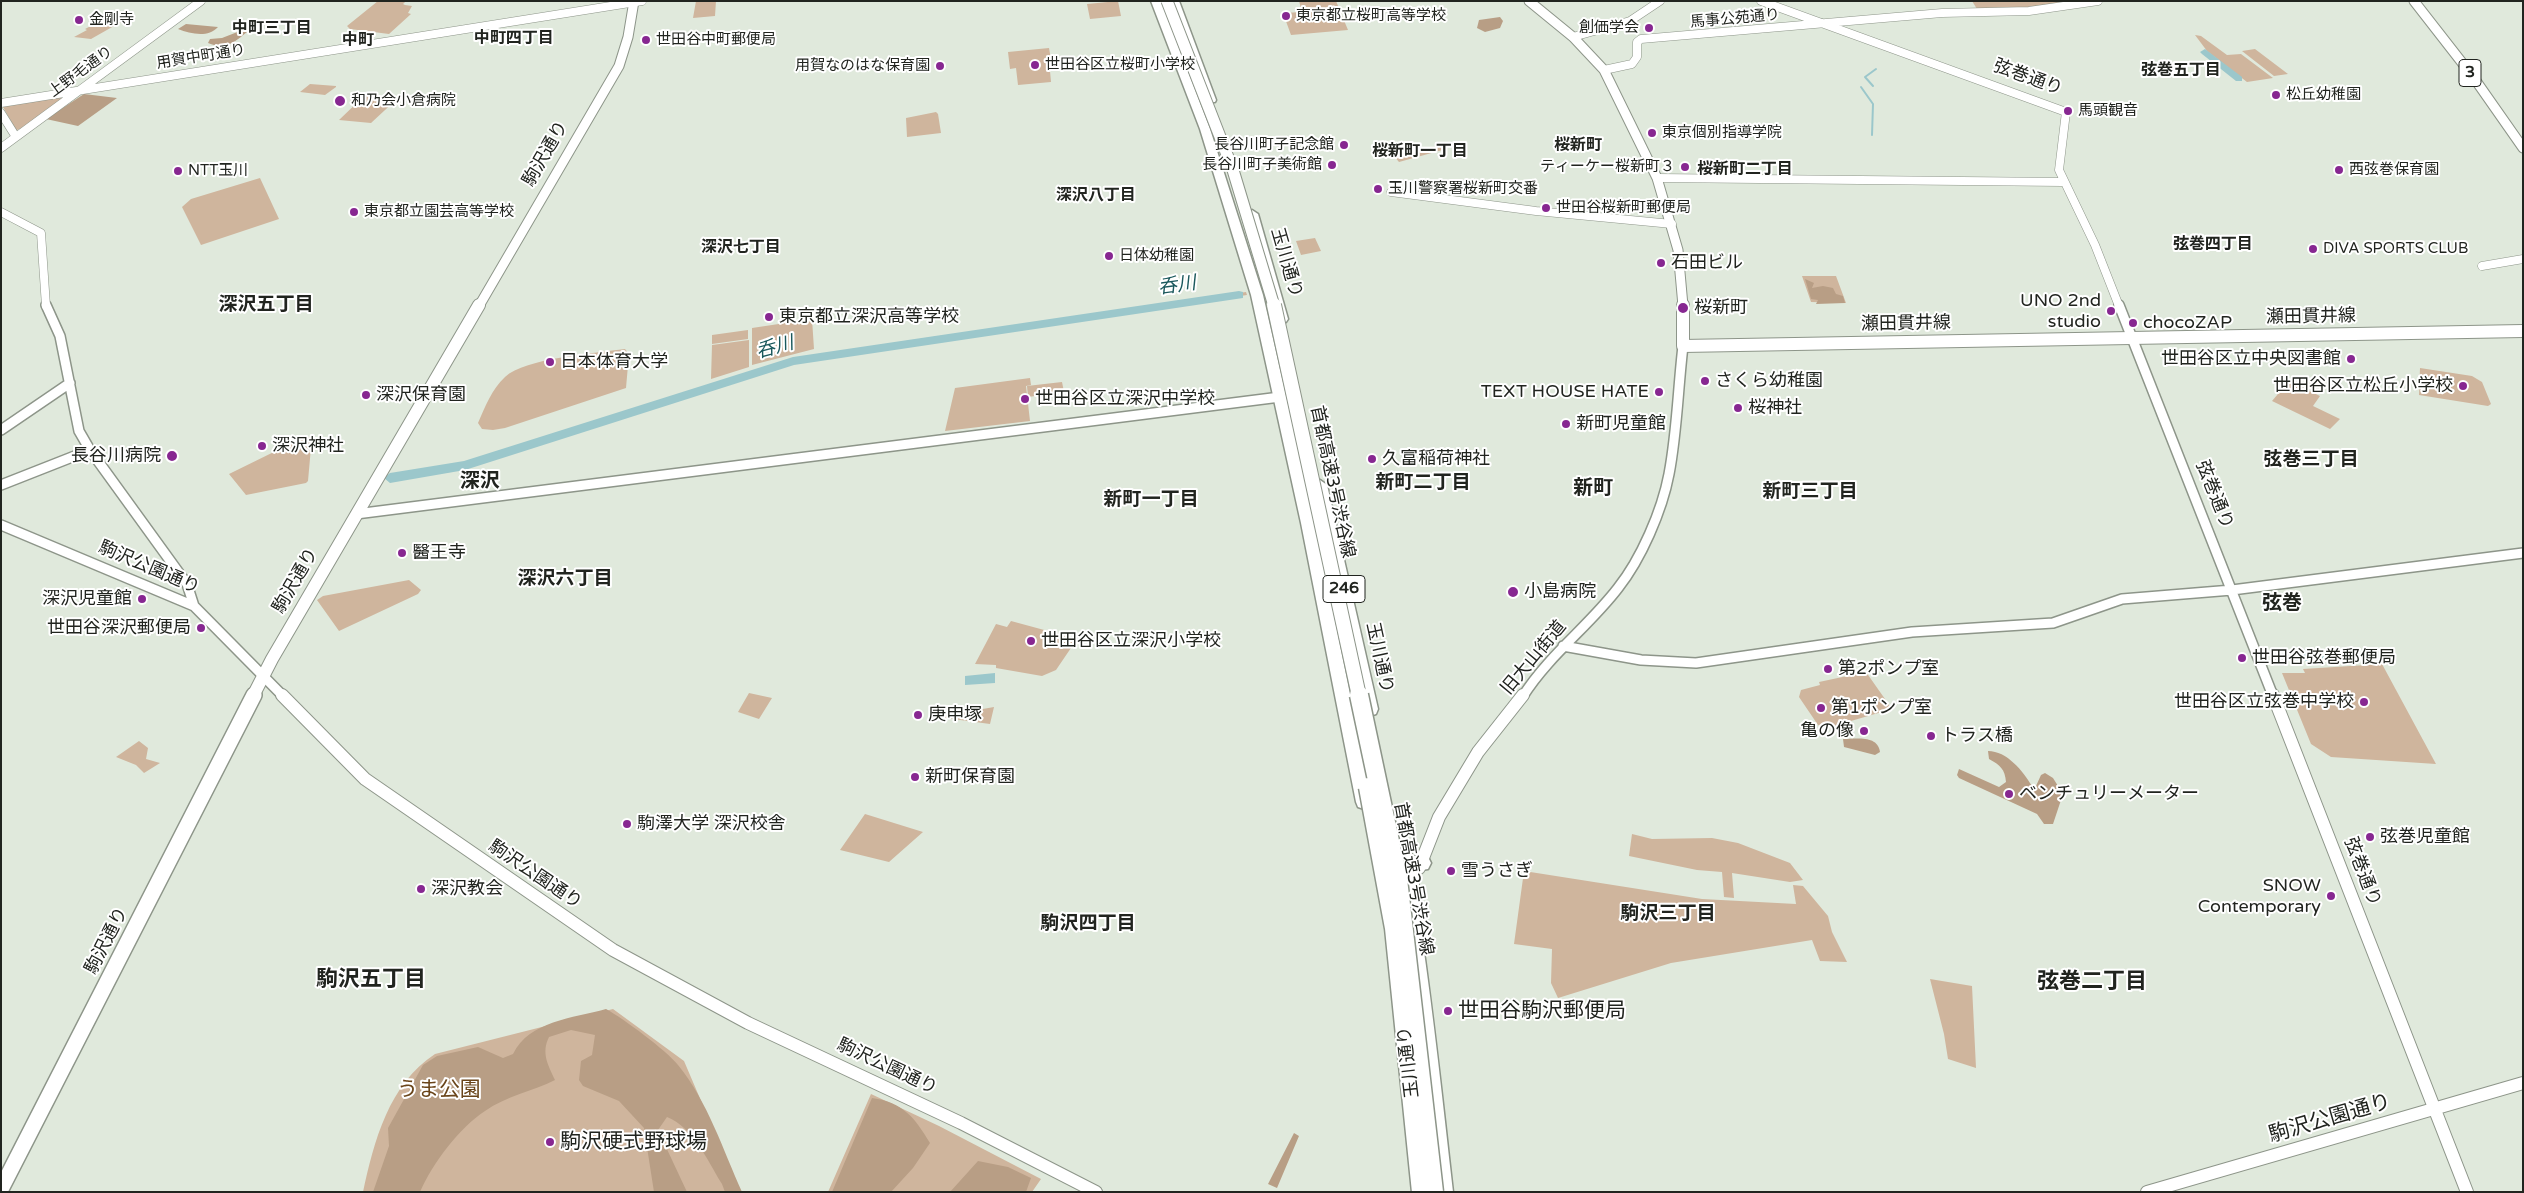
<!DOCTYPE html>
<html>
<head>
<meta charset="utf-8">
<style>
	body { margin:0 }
	#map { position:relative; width:2524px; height:1193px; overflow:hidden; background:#e0e9dc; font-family:"Varela Round",sans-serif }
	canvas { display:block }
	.frame { position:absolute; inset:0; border:2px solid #21241f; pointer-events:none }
</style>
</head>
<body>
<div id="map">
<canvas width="2524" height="1193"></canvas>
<div class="frame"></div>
</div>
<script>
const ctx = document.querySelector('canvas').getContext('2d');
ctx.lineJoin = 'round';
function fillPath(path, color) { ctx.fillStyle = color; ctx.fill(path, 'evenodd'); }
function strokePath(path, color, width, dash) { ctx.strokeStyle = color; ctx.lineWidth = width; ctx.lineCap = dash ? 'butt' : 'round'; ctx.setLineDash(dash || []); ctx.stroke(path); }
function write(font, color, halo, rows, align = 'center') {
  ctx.font = font + ' "Varela Round","Noto Sans JP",sans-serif'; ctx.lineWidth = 4; ctx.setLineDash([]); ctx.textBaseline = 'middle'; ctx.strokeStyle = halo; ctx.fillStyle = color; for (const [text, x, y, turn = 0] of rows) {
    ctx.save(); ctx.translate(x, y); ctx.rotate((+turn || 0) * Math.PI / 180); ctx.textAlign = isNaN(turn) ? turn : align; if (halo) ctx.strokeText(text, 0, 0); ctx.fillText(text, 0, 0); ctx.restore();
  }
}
const green = new Path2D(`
	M 378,1 L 406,1 L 403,4 L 405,5 L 412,6 L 408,13 L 411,14 L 389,34 L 350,29 L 347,26 Z
	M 696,1 L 716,1 L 715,16 L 693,18 Z
	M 1118,1 L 1121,16 L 1090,19 L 1087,4 Z
	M 1299,1 L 1336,1 L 1348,30 L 1291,35 L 1283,13 L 1302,12 Z
	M 1972,1 L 2084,1 L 2053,7 L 1977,9 Z
	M 106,18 L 121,22 L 91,39 L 74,37 L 87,30 L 85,29 Z
	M 2195,35 L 2201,36 L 2227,55 L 2241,54 L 2273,78 L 2247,82 L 2207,51 Z
	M 1049,48 L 1053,71 L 1050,71 L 1051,82 L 1018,85 L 1016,68 L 1010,69 L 1008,52 Z
	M 2255,49 L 2288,74 L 2274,76 L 2242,51 Z
	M 310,84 L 336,86 L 336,87 L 325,95 L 300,92 Z
	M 365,95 L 398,98 L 371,123 L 339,120 Z
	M 63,96 L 65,97 L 23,129 L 16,130 L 3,107 L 8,104 Z
	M 936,112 L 938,114 L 941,133 L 907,137 L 906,118 Z
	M 1445,146 L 1446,149 L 1399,162 L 1393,155 Z
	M 260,178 L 279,219 L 201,245 L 182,207 L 191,199 Z
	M 1315,238 L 1321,251 L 1301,255 L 1296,241 Z
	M 1802,276 L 1836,276 L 1846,303 L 1811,302 Z
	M 1246,292 L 1247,295 L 962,337 L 962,333 Z
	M 812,319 L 814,349 L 752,365 L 752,328 Z
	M 748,330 L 748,339 L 712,344 L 712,335 Z
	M 946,335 L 946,339 L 793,362 L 505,455 L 442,472 L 394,480 L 396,475 L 448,467 L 475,460 L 794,358 Z
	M 749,340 L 749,367 L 711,379 L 712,345 Z
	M 625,349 L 629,354 L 626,388 L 505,428 L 493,430 L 482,429 L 478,423 C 485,407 492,389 505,377 C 525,358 596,353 625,349 Z
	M 2420,368 L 2472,376 L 2482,382 L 2491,404 L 2488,406 L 2419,395 Z
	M 1030,378 L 1031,385 L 1026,386 L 1030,421 L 945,431 L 955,388 Z
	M 2289,381 L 2320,396 L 2313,406 L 2340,419 L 2330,429 L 2272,401 Z
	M 1062,382 L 1064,392 L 1028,397 L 1027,386 Z
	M 312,436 L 308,481 L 306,483 L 246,495 L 229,474 L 288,445 Z
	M 409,580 L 421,590 L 418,594 L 339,631 L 317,600 L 323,596 Z
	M 1011,621 L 1070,637 L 1073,645 L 1056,670 L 1042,676 L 996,668 L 996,665 L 975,664 L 996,624 L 1007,627 Z
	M 2382,664 L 2436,764 L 2331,757 L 2311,744 L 2282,673 L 2305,673 L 2303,669 Z
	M 1866,672 L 1892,709 L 1827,728 L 1818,725 L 1799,697 L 1801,690 L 1820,685 L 1819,682 Z
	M 749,693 L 772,698 L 759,719 L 738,712 Z
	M 994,707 L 990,724 L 938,717 Z
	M 139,741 L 148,748 L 146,759 L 160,763 L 144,773 L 136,765 L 116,757 Z
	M 865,814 L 923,832 L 889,862 L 840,850 Z
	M 1632,834 L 1652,839 L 1712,838 L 1738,843 L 1790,863 L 1803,880 L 1790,882 L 1732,873 L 1734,898 L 1724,897 L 1722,872 L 1697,870 L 1629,856 Z
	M 1524,871 L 1702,899 L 1796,904 L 1793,885 L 1803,886 L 1828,916 L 1832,932 L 1847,962 L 1820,961 L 1812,940 L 1671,963 L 1558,998 L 1551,983 L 1552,949 L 1514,944 Z
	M 1930,979 L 1972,986 L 1976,1068 L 1948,1059 L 1944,1034 Z
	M 613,1009 L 684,1061 L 740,1192 L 363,1192 C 374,1141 389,1084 435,1054 Z
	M 871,1094 L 939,1126 L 1041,1179 L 1032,1192 L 828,1192 Z`);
const forest = new Path2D(`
	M 1500,17 L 1503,21 L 1500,28 L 1485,32 L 1477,28 L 1479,20 Z
	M 186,24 L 218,27 C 208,38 191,34 178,29 Z
	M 240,31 L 247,32 C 234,43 225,50 208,43 L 210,39 L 222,38 Z
	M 84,94 L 117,98 L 78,126 L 46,119 Z
	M 1805,279 L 1814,283 L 1812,288 L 1823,286 L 1833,288 L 1836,294 L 1843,296 L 1845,303 L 1816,304 L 1818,300 L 1811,299 Z
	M 1843,739 C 1856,739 1878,735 1880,752 L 1875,755 L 1844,747 Z
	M 1988,751 C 2007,751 2023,771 2032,786 L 2036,786 L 2041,775 L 2045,773 L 2053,778 L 2063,794 L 2053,824 L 2044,824 L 2037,814 L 1959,778 L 1957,775 L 1959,769 L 1999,787 L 2006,782 C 2005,769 2000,765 1989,759 Z
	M 606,1009 C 624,1019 666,1050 678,1065 C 708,1102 723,1150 742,1192 L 725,1192 L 722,1184 C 707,1160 694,1128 667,1117 L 658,1130 L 687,1192 L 654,1192 L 644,1128 L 619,1101 L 583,1086 L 579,1080 L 581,1061 L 592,1055 L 595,1035 L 571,1030 L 549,1037 C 541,1053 548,1065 555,1080 C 533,1091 506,1096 485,1111 C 460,1127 432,1164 420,1192 L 373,1192 L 389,1146 L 388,1128 L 423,1065 L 437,1056 L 478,1047 L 503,1058 L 513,1054 C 529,1021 573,1018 606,1009 Z
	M 872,1098 C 903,1102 915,1118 930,1143 L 913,1168 L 891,1192 L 832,1192 Z
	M 1294,1133 L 1299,1136 L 1277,1188 L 1268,1184 Z
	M 978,1161 L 1008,1167 L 1031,1178 L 1026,1192 L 950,1192 Z`);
const water = new Path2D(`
	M 2323,649 L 2330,660 L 2302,661 L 2295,650 Z
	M 995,673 L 995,683 L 965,685 L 965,676 Z`);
const stream = new Path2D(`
	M 1873,86 L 1865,77 L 1876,69
	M 1861,87 L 1873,104 L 1872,135`);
const river = new Path2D(`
	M 2205,49 L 2242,77 L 2242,81 L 2236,81 L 2202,54 L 2200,52 Z
	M 1239,291 L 1243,292 L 1243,298 L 794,365 L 465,470 L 390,483 L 384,478 L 390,473 L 464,461 L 793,357 Z`);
const minorFar2 = new Path2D(`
	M 1761,1 L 2066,112 L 2059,170 L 2095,245 L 2119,306
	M 1573,37 L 1630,21 L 1660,1
	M 1604,70 L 1632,64 L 1637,57 L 1637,42 L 1641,39 L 1942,13 L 2029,11 L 2098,1
	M 1,103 L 642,1
	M 1,113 L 16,137
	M 1,148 L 201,1
	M 1657,178 L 2063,182
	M 1391,192 L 1536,211 L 1672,224
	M 1,212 L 41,233 L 46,306
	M 2482,266 L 2523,259`);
const minorFar1 = new Path2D(`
	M 46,305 L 60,336 L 79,431 L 90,450 L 187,584 L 194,606
	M 2119,305 L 2273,696
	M 1,430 L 70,383
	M 1,485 L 90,450
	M 356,514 L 1280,397
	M 1,525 L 194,606 L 283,696
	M 1563,646 L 1641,660 L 1696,663 L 1912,632 L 2053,623 L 2122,599 L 2232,590 L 2523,553
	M 1523,696 C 1549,655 1589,626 1618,588 C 1641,559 1662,511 1669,474 C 1677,433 1678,388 1683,346`);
const minor = new Path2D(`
	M 282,695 L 365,779 L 613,950 L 748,1023 L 961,1123 L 1096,1192
	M 2273,695 L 2467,1192
	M 1419,868 L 1439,817 L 1478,752 L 1523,695
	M 2147,1192 L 2523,1083`);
const majorFar2 = new Path2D(`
	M 1529,1 L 1573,37 L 1604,70 L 1657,178 L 1678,250 L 1683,306
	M 2414,1 L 2474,78 L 2523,148
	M 479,306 L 619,66 L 628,37 L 634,1`);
const majorFar1 = new Path2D(`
	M 1683,305 L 1683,346 L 2523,331
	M 253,696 L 272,659 L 479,305`);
const major = new Path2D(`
	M 1,1189 L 254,695`);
const highway = new Path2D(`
	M 1151,1 L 1161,1 L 1210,129 L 1263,295 L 1315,523 L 1372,802 L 1370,807 L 1364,809 L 1358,807 L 1356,802 L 1301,523 L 1251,295 L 1200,129 Z
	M 1169,1 L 1179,1 L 1216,100 L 1215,102 L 1207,102 L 1206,100 Z
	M 1252,210 L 1258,214 L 1288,319 L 1286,322 L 1282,323 L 1276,319 L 1246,214 Z
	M 1320,480 L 1327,485 L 1378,709 L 1376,714 L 1370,716 L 1364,714 L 1362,709 L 1313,485 Z
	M 1395,818 L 1401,820 L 1412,856 L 1428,857 L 1431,863 L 1428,869 L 1416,871 C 1422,893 1417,910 1421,931 C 1434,1018 1443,1105 1453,1192 L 1433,1192 L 1410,977 L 1402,928 L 1403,888 L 1386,825 L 1389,820 Z`);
const highwayBridgeFar2 = new Path2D(`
	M 1167,1 L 1233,170 L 1274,306`);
const highwayBridgeFar1 = new Path2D(`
	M 1274,305 L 1359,696`);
const highwayBridge = new Path2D(`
	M 1359,695 L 1398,879 L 1434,1192
	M 1368,787 L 1394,928 L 1421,1192`);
const markers = [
	[1286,16,5,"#872791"],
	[79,20,5,"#872791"],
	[1649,28,5,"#872791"],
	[646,40,5,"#872791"],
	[1035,65,5,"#872791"],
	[940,66,5,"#872791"],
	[2276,95,5,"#872791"],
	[340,101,6,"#872791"],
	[2068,111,5,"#872791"],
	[1652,133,5,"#872791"],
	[1344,145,5,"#872791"],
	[1332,165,5,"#872791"],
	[1685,167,5,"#872791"],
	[2339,170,5,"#872791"],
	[178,171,5,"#872791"],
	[1378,189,5,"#872791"],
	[1546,208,5,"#872791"],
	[354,212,5,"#872791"],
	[2313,249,5,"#872791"],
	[1109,256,5,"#872791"],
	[1661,263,5,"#872791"],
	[1683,308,6,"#872791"],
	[2111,311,5,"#872791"],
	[769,317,5,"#872791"],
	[2133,323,5,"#872791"],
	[2351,359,5,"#872791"],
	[550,362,5,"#872791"],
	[1705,381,5,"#872791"],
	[2463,386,5,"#872791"],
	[1659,392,5,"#872791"],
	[366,395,5,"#872791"],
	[1025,399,5,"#872791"],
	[1738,408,5,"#872791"],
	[1566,424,5,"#872791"],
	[262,446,5,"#872791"],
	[172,456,6,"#872791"],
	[1372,459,5,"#872791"],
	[402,553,5,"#872791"],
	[1513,592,6,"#872791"],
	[142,599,5,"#872791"],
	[201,628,5,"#872791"],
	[1031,641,5,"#872791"],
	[2242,658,5,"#872791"],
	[1828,669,5,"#872791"],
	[2364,702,5,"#872791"],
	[1821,708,5,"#872791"],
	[918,715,5,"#872791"],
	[1864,731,5,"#872791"],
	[1931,736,5,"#872791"],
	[915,777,5,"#872791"],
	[2009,794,5,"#872791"],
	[627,824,5,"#872791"],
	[2370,837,5,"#872791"],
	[1451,871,5,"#872791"],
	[421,889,5,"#872791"],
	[2331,896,5,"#872791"],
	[1448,1011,5,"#872791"],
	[550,1142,5,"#872791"]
];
const farPoinames = [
	["東京都立桜町高等学校",1296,16],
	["金剛寺",89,20],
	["創価学会",1639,28,"right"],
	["世田谷中町郵便局",656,40],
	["世田谷区立桜町小学校",1045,65],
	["用賀なのはな保育園",930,66,"right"],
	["松丘幼稚園",2286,95],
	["和乃会小倉病院",351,101],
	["馬頭観音",2078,111],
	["東京個別指導学院",1662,133],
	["長谷川町子記念館",1334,145,"right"],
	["長谷川町子美術館",1322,165,"right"],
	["ティーケー桜新町３",1675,167,"right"],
	["西弦巻保育園",2349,170],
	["NTT玉川",188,171],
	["玉川警察署桜新町交番",1388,189],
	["世田谷桜新町郵便局",1556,208],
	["東京都立園芸高等学校",364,212],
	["DIVA SPORTS CLUB",2323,249],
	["日体幼稚園",1119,256]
];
const farStreetnames = [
	["馬事公苑通り",1735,19,-5],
	["用賀中町通り",201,57,-9],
	["上野毛通り",81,72,-36]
];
const farNeighbourhoodnames = [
	["中町三丁目",272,29],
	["中町四丁目",514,39],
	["弦巻五丁目",2181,71],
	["桜新町一丁目",1420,152],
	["桜新町二丁目",1745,170],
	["深沢八丁目",1096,196],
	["弦巻四丁目",2213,245],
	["深沢七丁目",741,248]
];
const farQuarternames = [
	["中町",358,41],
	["桜新町",1578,146]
];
const shields = [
	[2470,73,22],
	[1344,589,42]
];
const shieldNames = [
	["3",2470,73],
	["246",1344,589]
];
const streetNames = [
	["弦巻通り",2028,78,20],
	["駒沢通り",546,154,-60],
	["玉川通り",1286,263,74],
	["瀬田貫井線",2311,317,-1],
	["瀬田貫井線",1906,324,-1],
	["首都高速3号渋谷線",1332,482,78],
	["弦巻通り",2214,495,68],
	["駒沢公園通り",149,568,23],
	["駒沢通り",296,581,-60],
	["玉川通り",1379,658,78],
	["旧大山街道",1534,658,-50],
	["弦巻通り",2362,872,69],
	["駒沢公園通り",535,875,34],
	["首都高速3号渋谷線",1413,879,80],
	["駒沢通り",107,941,-63],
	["玉川通り",1409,1062,-97],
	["駒沢公園通り",887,1067,25]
];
const poiNames = [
	["石田ビル",1671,263],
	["UNO 2nd",2101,301,"right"],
	["studio",2101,322,"right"],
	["桜新町",1694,308],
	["東京都立深沢高等学校",779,317],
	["chocoZAP",2143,323],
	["世田谷区立中央図書館",2341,359,"right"],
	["日本体育大学",560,362],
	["さくら幼稚園",1715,381],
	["世田谷区立松丘小学校",2453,386,"right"],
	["TEXT HOUSE HATE",1649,392,"right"],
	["深沢保育園",376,395],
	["世田谷区立深沢中学校",1035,399],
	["桜神社",1748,408],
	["新町児童館",1576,424],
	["深沢神社",272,446],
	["長谷川病院",161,456,"right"],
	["久富稲荷神社",1382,459],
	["醫王寺",412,553],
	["小島病院",1524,592],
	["深沢児童館",132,599,"right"],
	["世田谷深沢郵便局",191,628,"right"],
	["世田谷区立深沢小学校",1041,641],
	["世田谷弦巻郵便局",2252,658],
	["第2ポンプ室",1838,669],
	["世田谷区立弦巻中学校",2354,702,"right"],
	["第1ポンプ室",1831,708],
	["庚申塚",928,715],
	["亀の像",1854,731,"right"],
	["トラス橋",1941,736],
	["新町保育園",925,777],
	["ベンチュリーメーター",2019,794],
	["駒澤大学 深沢校舎",637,824],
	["弦巻児童館",2380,837],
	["雪うさぎ",1461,871],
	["SNOW",2321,886,"right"],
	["Contemporary",2321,907,"right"],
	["深沢教会",431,889]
];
const waterNames = [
	["呑川",1177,286,-8],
	["呑川",775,348,-15]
];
const neighbourhoodNames = [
	["深沢五丁目",266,305],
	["弦巻三丁目",2311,460],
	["新町二丁目",1423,483],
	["新町三丁目",1810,492],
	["新町一丁目",1151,500],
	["深沢六丁目",565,579],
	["駒沢三丁目",1668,914],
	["駒沢四丁目",1088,924]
];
const quarterNames = [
	["深沢",480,482],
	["新町",1593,489],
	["弦巻",2282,604]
];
const nearPoinames = [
	["世田谷駒沢郵便局",1458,1011],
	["駒沢硬式野球場",560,1142]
];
const nearParknames = [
	["うま公園",439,1090]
];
const nearStreetnames = [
	["駒沢公園通り",2330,1119,-16]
];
const nearNeighbourhoodnames = [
	["駒沢五丁目",371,980],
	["弦巻二丁目",2092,982]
];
fillPath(green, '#cfb59d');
fillPath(forest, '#b89e85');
fillPath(water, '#9bc7cb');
strokePath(stream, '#9bc7cb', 2);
fillPath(river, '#9bc7cb');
strokePath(minorFar2, '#8d9589', 9);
strokePath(minorFar1, '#8d9589', 12);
strokePath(minor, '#8d9589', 14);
strokePath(majorFar2, '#8d9589', 11);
strokePath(majorFar1, '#8d9589', 14);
strokePath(major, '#8d9589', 18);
strokePath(highway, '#8d9589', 3);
strokePath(minorFar2, '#fff', 8);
strokePath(minorFar1, '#fff', 9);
strokePath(minor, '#fff', 12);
strokePath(majorFar2, '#fff', 9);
strokePath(majorFar1, '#fff', 12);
strokePath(major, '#fff', 15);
fillPath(highway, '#fff');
strokePath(highwayBridgeFar2, '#8d9589', 13, []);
strokePath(highwayBridgeFar1, '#8d9589', 16, []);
strokePath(highwayBridge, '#8d9589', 21, []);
strokePath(highwayBridgeFar2, '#fff', 11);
strokePath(highwayBridgeFar1, '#fff', 14);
strokePath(highwayBridge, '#fff', 18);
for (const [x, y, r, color] of markers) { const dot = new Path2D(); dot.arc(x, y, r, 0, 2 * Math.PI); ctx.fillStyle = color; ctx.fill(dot); strokePath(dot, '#fff', 2); }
write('15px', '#21241f', '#fff', farPoinames, 'left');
write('15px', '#21241f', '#fff', farStreetnames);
write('bold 16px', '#21241f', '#fff', farNeighbourhoodnames);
write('bold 16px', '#21241f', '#fff', farQuarternames);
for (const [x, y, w] of shields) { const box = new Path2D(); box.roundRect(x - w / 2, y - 13.5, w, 27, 4); ctx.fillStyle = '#fff'; ctx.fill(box); strokePath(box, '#21241f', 1); }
write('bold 16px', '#21241f', null, shieldNames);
write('18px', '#21241f', '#fff', streetNames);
write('18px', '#21241f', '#fff', poiNames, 'left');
write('italic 19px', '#1a585c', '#fff', waterNames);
write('bold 19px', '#21241f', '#fff', neighbourhoodNames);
write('bold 20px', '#21241f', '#fff', quarterNames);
write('21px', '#21241f', '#fff', nearPoinames, 'left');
write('21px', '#6a451a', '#fff', nearParknames);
write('21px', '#21241f', '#fff', nearStreetnames);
write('bold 22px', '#21241f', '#fff', nearNeighbourhoodnames);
</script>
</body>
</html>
